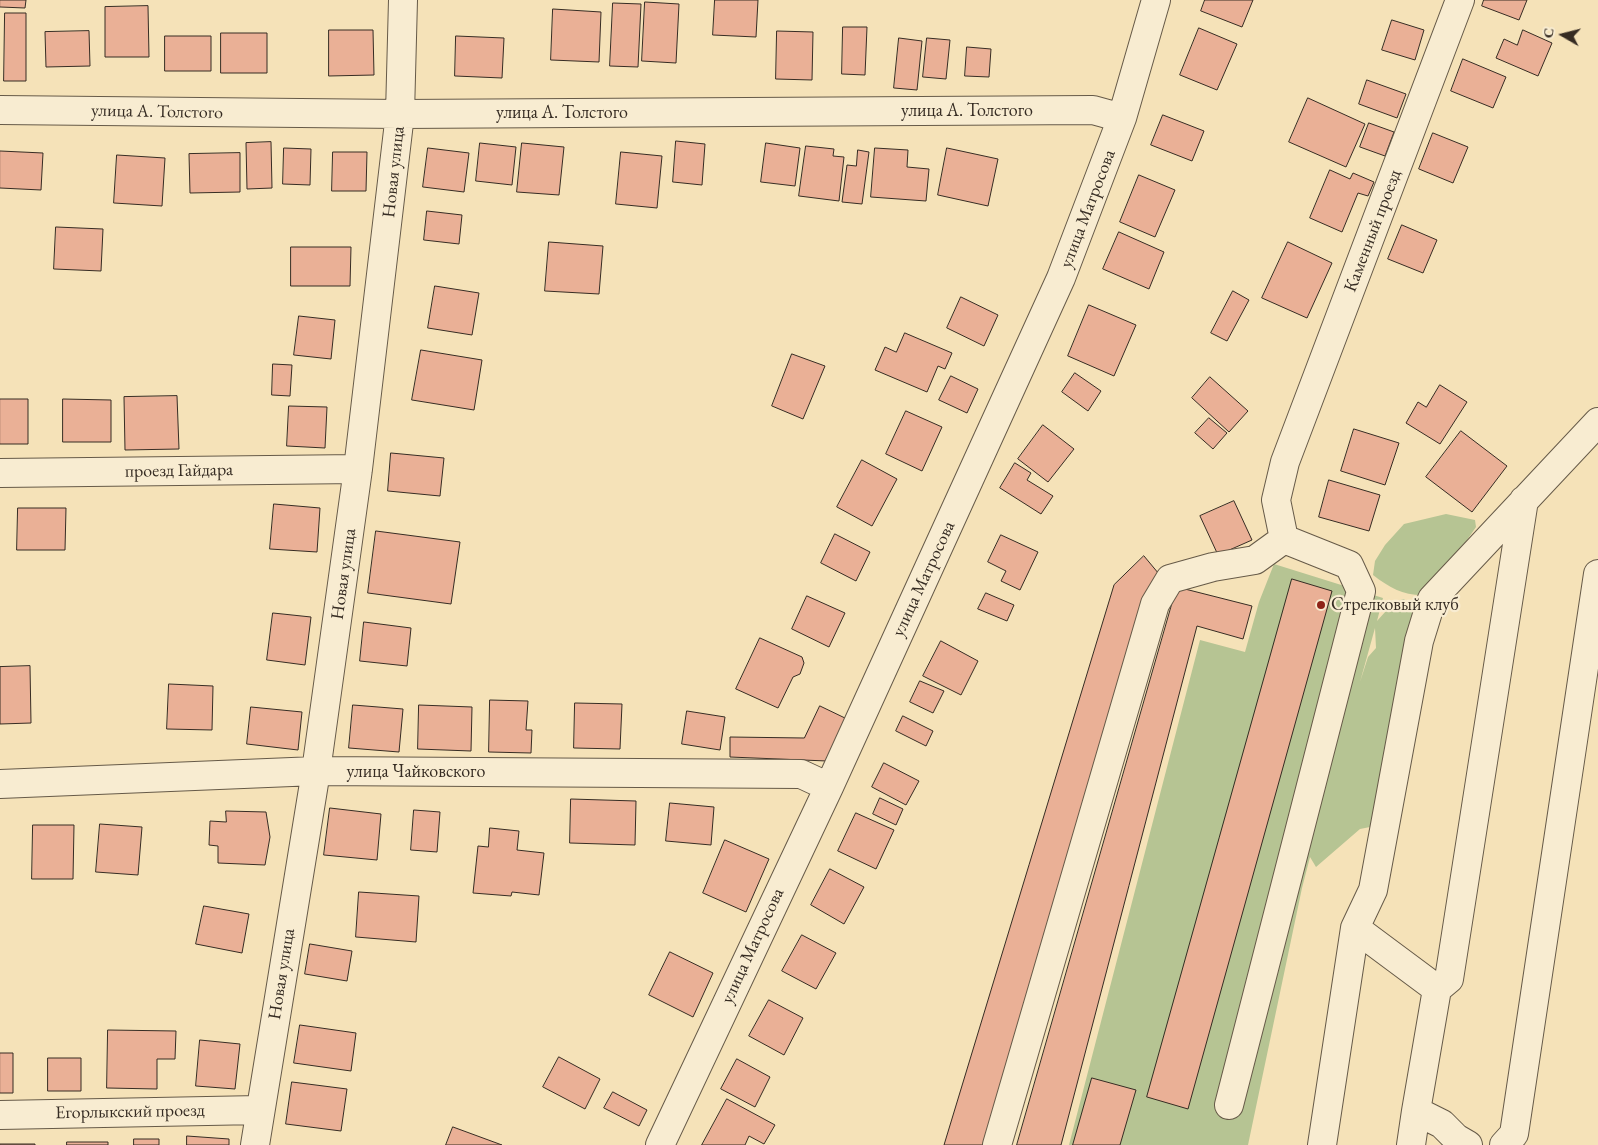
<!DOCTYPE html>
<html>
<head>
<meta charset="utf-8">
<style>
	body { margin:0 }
	#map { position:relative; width:1598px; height:1145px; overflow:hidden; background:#f5e2b8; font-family:"EB Garamond",serif }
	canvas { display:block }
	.north { position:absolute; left:1538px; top:10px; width:50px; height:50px; -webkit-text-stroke:4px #f8ecd1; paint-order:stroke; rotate:278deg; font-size:14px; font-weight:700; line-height:20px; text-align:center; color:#362c23 }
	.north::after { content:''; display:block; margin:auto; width:18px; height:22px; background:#362c23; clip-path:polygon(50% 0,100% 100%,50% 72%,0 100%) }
</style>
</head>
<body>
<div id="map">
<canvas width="1598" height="1145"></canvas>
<div class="north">С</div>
</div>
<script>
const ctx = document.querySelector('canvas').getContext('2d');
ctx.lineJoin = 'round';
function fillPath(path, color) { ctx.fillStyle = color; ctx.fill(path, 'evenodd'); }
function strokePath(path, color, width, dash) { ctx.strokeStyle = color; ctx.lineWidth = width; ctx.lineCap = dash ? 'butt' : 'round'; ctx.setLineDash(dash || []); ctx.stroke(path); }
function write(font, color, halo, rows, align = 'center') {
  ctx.font = font + ' "EB Garamond",serif'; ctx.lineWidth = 4.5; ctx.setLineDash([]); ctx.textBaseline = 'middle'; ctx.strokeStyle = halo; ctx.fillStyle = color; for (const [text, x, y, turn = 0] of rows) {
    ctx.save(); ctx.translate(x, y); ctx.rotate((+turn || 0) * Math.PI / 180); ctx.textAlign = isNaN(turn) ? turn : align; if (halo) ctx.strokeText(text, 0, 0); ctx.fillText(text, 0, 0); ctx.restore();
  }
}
const green = new Path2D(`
	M 1446,514 L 1475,520 L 1476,527 L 1465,543 L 1462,553 L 1426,595 C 1404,596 1390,588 1373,575 L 1375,561 L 1385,545 L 1404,524 Z
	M 1274,564 L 1383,598 L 1377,621 L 1394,602 L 1404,599 L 1410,605 L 1416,619 L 1375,826 L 1360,829 L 1316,867 L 1310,857 L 1302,888 L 1248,1145 L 1069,1145 L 1200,640 L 1245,652 L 1259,602 ZM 1375,628 L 1376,648 L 1368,657 L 1360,682 Z`);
const building = new Path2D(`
	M 0,0 L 26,0 L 25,8 L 0,7 Z
	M 715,0 L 758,0 L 756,37 L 713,35 Z
	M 1205,0 L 1253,0 L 1242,27 L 1201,11 Z
	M 1484,0 L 1527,0 L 1519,20 L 1482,6 Z
	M 645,2 L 679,4 L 676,63 L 642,61 Z
	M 613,3 L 641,4 L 638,67 L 610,66 Z
	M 148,6 L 149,57 L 105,57 L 105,7 Z
	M 553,9 L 601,12 L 599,62 L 551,60 Z
	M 5,13 L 26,13 L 26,81 L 4,81 Z
	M 1392,20 L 1424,30 L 1415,60 L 1382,50 Z
	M 843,27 L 867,27 L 865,75 L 842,74 Z
	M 1199,28 L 1237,44 L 1217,90 L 1180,75 Z
	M 329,30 L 373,30 L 374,75 L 329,76 Z
	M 1523,30 L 1552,43 L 1538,76 L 1496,58 L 1504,39 L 1517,45 Z
	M 89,31 L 90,66 L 46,67 L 45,32 Z
	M 777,31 L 813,32 L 812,80 L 776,79 Z
	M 221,33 L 267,33 L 267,73 L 221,73 Z
	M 165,36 L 211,36 L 211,71 L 165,71 Z
	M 456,36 L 504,38 L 502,78 L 455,76 Z
	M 899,38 L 922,41 L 917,90 L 894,88 Z
	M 927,38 L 950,40 L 946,79 L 923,77 Z
	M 967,47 L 991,49 L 989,77 L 965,76 Z
	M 1463,59 L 1506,77 L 1493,108 L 1451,91 Z
	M 1367,80 L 1406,94 L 1397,118 L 1359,104 Z
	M 1308,98 L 1365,124 L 1346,167 L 1289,142 Z
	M 1163,115 L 1204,131 L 1192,161 L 1151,145 Z
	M 1369,123 L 1394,132 L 1385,156 L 1360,147 Z
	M 1433,133 L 1468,147 L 1453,183 L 1419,169 Z
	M 676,141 L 705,144 L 702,185 L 673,182 Z
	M 271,142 L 272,188 L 247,189 L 246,143 Z
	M 480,143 L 516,147 L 512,185 L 476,181 Z
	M 522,143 L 564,147 L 559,195 L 517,192 Z
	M 766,143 L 800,148 L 795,186 L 761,182 Z
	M 806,146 L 834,149 L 833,156 L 844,157 L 839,201 L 799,196 Z
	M 284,148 L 311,149 L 310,185 L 283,184 Z
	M 428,148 L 469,153 L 464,192 L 423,187 Z
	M 875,148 L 908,150 L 907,167 L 929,169 L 926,201 L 871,197 Z
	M 947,148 L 998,159 L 988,206 L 938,195 Z
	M 858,150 L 869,152 L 862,204 L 842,202 L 847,165 L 856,166 Z
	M 0,151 L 43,153 L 41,190 L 0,188 Z
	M 333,152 L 367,152 L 366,191 L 332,191 Z
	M 621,152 L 662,156 L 657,208 L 616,204 Z
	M 240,153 L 240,192 L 190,193 L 189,154 Z
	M 117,155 L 165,158 L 162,206 L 114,203 Z
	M 1330,170 L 1350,179 L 1353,173 L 1374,182 L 1368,196 L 1358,193 L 1342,232 L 1310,218 Z
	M 1139,175 L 1175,190 L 1155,237 L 1120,222 Z
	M 427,211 L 462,215 L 459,244 L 424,240 Z
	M 1402,225 L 1437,240 L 1423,273 L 1388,259 Z
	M 56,227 L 103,229 L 101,271 L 54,269 Z
	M 1119,232 L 1164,252 L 1149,289 L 1103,269 Z
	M 549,242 L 603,246 L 599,294 L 545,291 Z
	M 1288,242 L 1332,263 L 1307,318 L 1262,298 Z
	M 291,247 L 351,247 L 350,286 L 291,286 Z
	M 435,286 L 479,293 L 472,335 L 428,328 Z
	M 1233,291 L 1249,300 L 1227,341 L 1211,333 Z
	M 961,297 L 998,315 L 984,346 L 947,328 Z
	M 1089,305 L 1136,325 L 1114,376 L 1068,356 Z
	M 299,316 L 335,320 L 331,359 L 294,355 Z
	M 905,333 L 952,353 L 945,369 L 938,366 L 927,392 L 875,370 L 885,347 L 896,352 Z
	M 421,350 L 482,360 L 474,410 L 412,400 Z
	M 792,354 L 825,366 L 803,419 L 772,406 Z
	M 273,364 L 292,365 L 290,396 L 272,395 Z
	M 1075,373 L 1101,391 L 1088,411 L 1062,392 Z
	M 951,376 L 978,389 L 967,413 L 939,400 Z
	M 1210,377 L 1248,411 L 1229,432 L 1192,398 Z
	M 1440,385 L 1467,402 L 1440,444 L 1406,423 L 1418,402 L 1426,407 Z
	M 177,396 L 179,449 L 125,450 L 124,397 Z
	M 0,399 L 28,399 L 28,444 L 0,444 Z
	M 63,399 L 111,400 L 111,442 L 63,442 Z
	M 289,406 L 327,407 L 325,448 L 287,446 Z
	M 906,411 L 942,427 L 922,471 L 886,454 Z
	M 1209,418 L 1227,433 L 1213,449 L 1195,433 Z
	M 1043,425 L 1074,449 L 1048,482 L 1018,459 Z
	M 1354,429 L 1399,443 L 1385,485 L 1341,471 Z
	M 1461,431 L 1507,466 L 1472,512 L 1426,477 Z
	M 391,453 L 444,458 L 440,496 L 388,491 Z
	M 862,460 L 897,479 L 872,526 L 837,507 Z
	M 1015,463 L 1031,473 L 1027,480 L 1053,496 L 1041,514 L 1000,488 Z
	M 1329,480 L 1380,495 L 1369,531 L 1319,517 Z
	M 1234,501 L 1252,540 L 1218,555 L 1200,516 Z
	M 274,504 L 320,508 L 317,552 L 270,549 Z
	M 18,508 L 66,508 L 65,550 L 17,550 Z
	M 376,531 L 460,542 L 451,604 L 368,593 Z
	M 835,534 L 870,552 L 856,581 L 821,563 Z
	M 1001,535 L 1038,552 L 1020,590 L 1001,581 L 1006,571 L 988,562 Z
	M 1144,556 L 1159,574 L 1145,596 L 983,1145 L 944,1145 L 1114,585 Z
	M 1292,579 L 1332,591 L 1188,1109 L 1147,1097 Z
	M 1177,587 L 1252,606 L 1243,639 L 1197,626 L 1061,1145 L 1017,1145 Z
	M 986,593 L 1014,605 L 1007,621 L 978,609 Z
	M 807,596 L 845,613 L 829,647 L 792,629 Z
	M 273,613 L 311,617 L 305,665 L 267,660 Z
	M 364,622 L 411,628 L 407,666 L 360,661 Z
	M 760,638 L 802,657 L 804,663 L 800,674 L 793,677 L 778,708 L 736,689 Z
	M 941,641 L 978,661 L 961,695 L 923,676 Z
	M 30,666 L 31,723 L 0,724 L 0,667 Z
	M 920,681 L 944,691 L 933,713 L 910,702 Z
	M 169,684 L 213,686 L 212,730 L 167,729 Z
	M 490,700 L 528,701 L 526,730 L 532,730 L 531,753 L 489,752 Z
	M 575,703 L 622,704 L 620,749 L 574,748 Z
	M 353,705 L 403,709 L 399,752 L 349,748 Z
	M 419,705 L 472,707 L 471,751 L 418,749 Z
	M 820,706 L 847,719 L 827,761 L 730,757 L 730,737 L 804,738 Z
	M 251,707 L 302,712 L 298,750 L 247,744 Z
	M 687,711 L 725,717 L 720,750 L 682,744 Z
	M 903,716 L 933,731 L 926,746 L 896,731 Z
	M 884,763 L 919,781 L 906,805 L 872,787 Z
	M 880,798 L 903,809 L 896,825 L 873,814 Z
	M 571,799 L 636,801 L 635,845 L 570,843 Z
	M 670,803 L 714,807 L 711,845 L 666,841 Z
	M 330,808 L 381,814 L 377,860 L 324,855 Z
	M 414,810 L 440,812 L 437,852 L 411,850 Z
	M 226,811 L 266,812 L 270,837 L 265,865 L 218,863 L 218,846 L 209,845 L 210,821 L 226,822 Z
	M 856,813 L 894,830 L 876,869 L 838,851 Z
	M 100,824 L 142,827 L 138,875 L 96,872 Z
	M 33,825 L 74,825 L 73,879 L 32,879 Z
	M 490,828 L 519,831 L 517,850 L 544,853 L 539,895 L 512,892 L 511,896 L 473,893 L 478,846 L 488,847 Z
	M 725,840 L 769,859 L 746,912 L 703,893 Z
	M 830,869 L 864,887 L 844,924 L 811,905 Z
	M 359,892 L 419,896 L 416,942 L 356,937 Z
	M 204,906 L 249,914 L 242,953 L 196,944 Z
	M 802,935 L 836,953 L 816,989 L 782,971 Z
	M 310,944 L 352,951 L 347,981 L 305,974 Z
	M 670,952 L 713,973 L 693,1017 L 649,995 Z
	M 769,1000 L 803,1018 L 784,1055 L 749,1036 Z
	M 300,1025 L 356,1033 L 351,1071 L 294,1063 Z
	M 108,1030 L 176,1031 L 175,1059 L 157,1059 L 157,1089 L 107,1088 Z
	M 200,1040 L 240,1044 L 235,1089 L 196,1086 Z
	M 0,1053 L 13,1053 L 13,1093 L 0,1093 Z
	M 559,1057 L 600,1079 L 585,1109 L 543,1087 Z
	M 48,1058 L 81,1058 L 81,1091 L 48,1091 Z
	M 737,1059 L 770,1077 L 755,1107 L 721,1089 Z
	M 1092,1078 L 1136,1090 L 1120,1145 L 1073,1145 Z
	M 292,1082 L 347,1089 L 341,1131 L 286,1124 Z
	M 613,1092 L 647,1110 L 639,1126 L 604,1108 Z
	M 727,1099 L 775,1125 L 764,1144 L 749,1136 L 745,1145 L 702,1145 Z
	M 453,1127 L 502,1145 L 446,1145 Z
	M 187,1136 L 229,1139 L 229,1145 L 187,1145 Z
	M 134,1139 L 159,1139 L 159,1145 L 134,1145 Z
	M 67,1142 L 108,1142 L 108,1145 L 67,1145 Z
	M 0,1144 L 35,1144 L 35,1145 L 0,1145 Z`);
const minor = new Path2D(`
	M 0,110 L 400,114 L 1093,110 L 1122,118
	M 0,473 L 358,469
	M 0,784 L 316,771 L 801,774 L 829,787
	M 1355,928 L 1437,989 L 1416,1111 L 1442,1124 L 1456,1138 L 1468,1145
	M 1437,989 L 1449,979 L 1524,500
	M 1229,1105 L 1361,591 L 1349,565 L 1284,539 L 1276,500 L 1285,462 L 1460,0
	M 0,1115 L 259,1110
	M 255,1145 L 316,771 L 358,469 L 400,114 L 403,0
	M 660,1145 L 829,787 L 1061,278 L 1122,118 L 1156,0
	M 997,1145 L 1155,604 L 1170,579 L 1213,567 L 1255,560 L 1284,539
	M 1322,1145 L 1355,928 L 1373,890 L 1419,641 L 1432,599 L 1598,422
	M 1411,1145 L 1416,1111
	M 1504,1145 L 1514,1134 L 1598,574`);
const markers = [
	[1321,605,5,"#8f2418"]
];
const streetNames = [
	["улица А. Толстого",967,111],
	["улица А. Толстого",157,112,1],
	["улица А. Толстого",562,113],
	["Новая улица",394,172,-84],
	["улица Матросова",1088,209,-69],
	["Каменный проезд",1373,231,-69],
	["проезд Гайдара",179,471,-1],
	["Новая улица",344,574,-82],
	["улица Матросова",924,579,-65],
	["улица Чайковского",416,772],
	["улица Матросова",753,946,-65],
	["Новая улица",282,974,-81],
	["Егорлыкский проезд",130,1112,-1]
];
const poiNames = [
	["Стрелковый клуб",1331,605]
];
fillPath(green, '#b6c493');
fillPath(building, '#eab096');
strokePath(building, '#362c23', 1);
strokePath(minor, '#665a48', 30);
strokePath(minor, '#f8ecd1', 28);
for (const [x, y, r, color] of markers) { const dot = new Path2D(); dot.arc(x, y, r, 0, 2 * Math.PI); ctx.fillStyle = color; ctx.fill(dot); strokePath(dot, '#f8ecd1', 2); }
write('18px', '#362c23', '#f8ecd1', streetNames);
write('18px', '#362c23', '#f8ecd1', poiNames, 'left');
</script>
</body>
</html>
